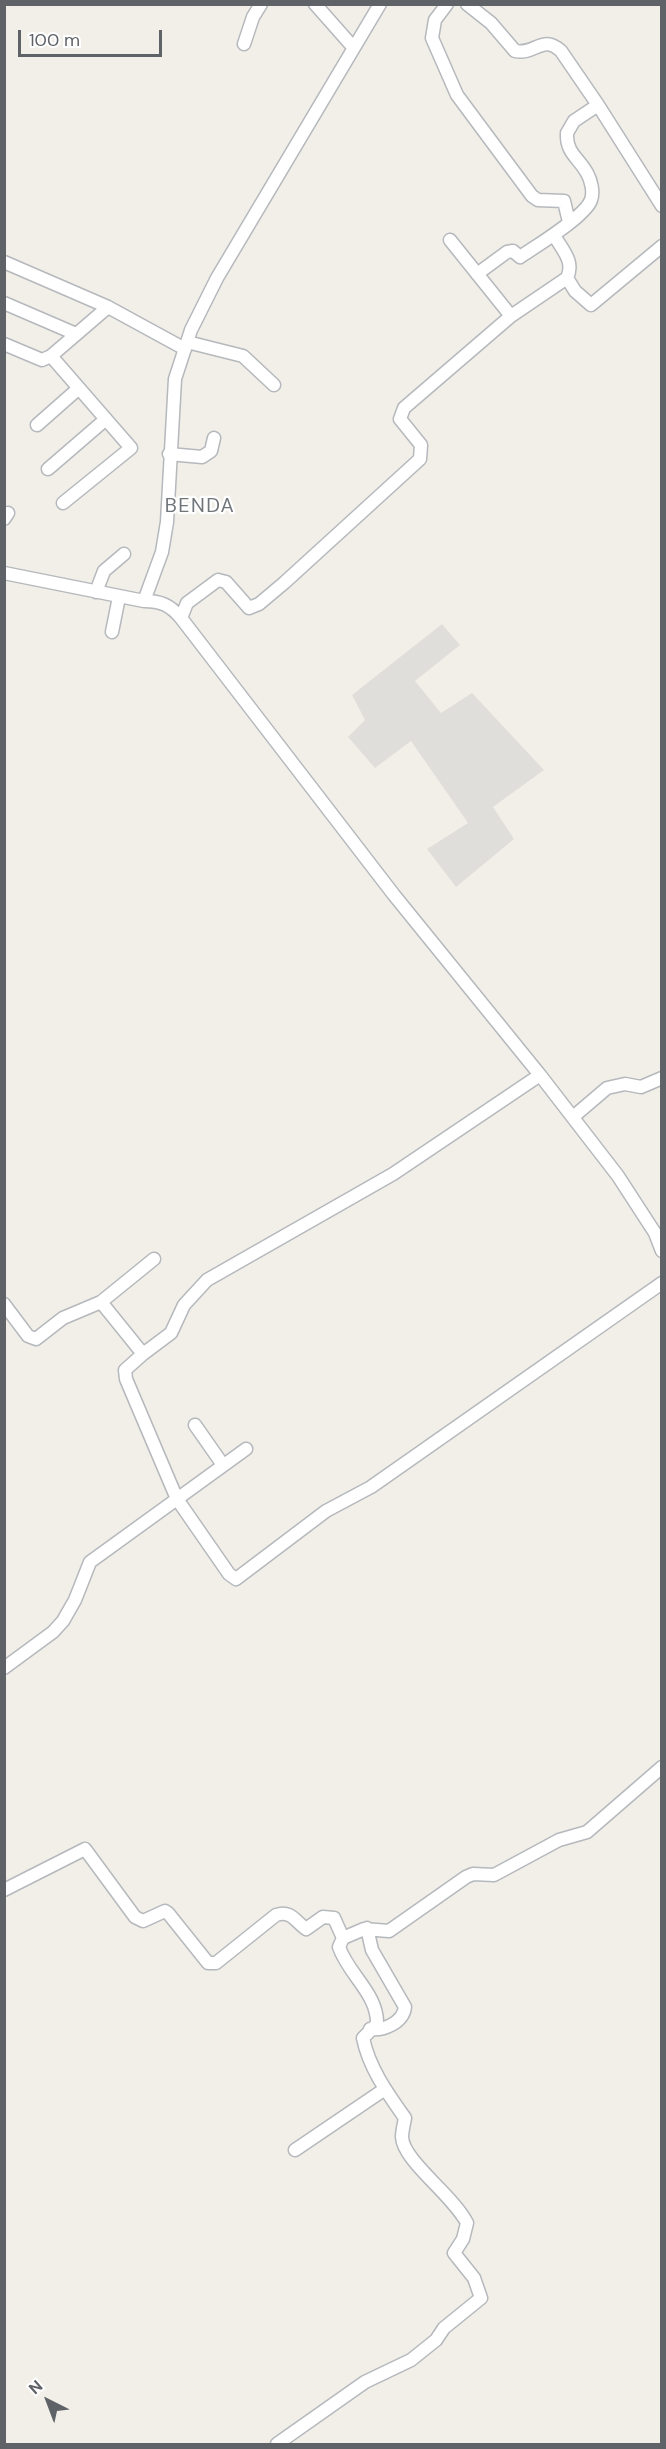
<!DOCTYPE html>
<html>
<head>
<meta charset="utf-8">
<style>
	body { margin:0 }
	#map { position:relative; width:666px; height:2449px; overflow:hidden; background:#f1efe8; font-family:"DM Sans",sans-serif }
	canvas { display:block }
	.frame { position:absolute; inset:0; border:6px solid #5f6368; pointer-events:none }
	.north { position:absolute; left:18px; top:2371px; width:60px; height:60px; -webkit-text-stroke:4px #fff; paint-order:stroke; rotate:318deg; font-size:16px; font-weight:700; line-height:24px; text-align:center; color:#5f6368 }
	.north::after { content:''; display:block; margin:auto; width:21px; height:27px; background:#5f6368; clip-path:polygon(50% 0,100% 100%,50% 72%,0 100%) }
	.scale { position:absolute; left:18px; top:30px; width:144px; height:27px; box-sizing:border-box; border:3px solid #5f6368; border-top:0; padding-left:8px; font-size:18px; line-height:21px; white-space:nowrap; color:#5f6368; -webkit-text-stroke:4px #fff; paint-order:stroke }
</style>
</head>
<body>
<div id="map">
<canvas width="666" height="2449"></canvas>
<div class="frame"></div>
<div class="north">N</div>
<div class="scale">100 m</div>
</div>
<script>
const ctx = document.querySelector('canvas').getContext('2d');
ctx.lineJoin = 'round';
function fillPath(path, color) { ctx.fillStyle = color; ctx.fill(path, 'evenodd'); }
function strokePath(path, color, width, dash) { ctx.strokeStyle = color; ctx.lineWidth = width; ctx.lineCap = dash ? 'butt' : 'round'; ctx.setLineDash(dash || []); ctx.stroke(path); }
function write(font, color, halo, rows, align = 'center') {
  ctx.font = font + ' "DM Sans",sans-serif'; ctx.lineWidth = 4.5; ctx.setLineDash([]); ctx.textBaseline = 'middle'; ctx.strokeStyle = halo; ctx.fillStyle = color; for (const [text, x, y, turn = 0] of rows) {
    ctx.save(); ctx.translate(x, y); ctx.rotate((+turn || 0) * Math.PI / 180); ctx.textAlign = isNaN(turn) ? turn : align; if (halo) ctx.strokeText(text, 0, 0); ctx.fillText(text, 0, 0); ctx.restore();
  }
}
const industrial = new Path2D(`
	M 442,624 L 460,645 L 415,681 L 441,713 L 472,693 L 544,770 L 493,807 L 514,839 L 456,887 L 427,849 L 468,823 L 411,741 L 375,768 L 348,737 L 365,720 L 352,695 Z`);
const minor = new Path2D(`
	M 315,4 L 353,47
	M 380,4 L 217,278 L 191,330 L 175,379 L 167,522 L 162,552 L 144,601 C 161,601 170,605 181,618 L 394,895 L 540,1075 L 618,1176 L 655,1233 L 662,1251
	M 447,4 L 435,20 L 432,38 L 457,95 L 532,196 L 538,200 L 564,201 L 569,222
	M 467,4 L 491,23 L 515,51 C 536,55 542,34 561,51 L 598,105 L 574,121 L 567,133 C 566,153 578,157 587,173 C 591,180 594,192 591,200 C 585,217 536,246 520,257 L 513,251 L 507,252 L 477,274
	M 244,44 L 253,17 L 261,4
	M 598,105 L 662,206
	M 554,235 C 562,250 575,261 567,278 L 575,291 L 591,305 L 662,246
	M 450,240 L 511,316
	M 4,262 L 108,307 L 185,349
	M 4,303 L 76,334
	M 187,342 L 243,356 L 274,385
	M 4,344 L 42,360 L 51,356 L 108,307
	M 51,356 L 131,448 L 63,503
	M 37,425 L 79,388
	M 169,454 L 202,457 L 211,451 L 214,438
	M 48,469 L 106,419
	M 4,519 L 8,513
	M 4,573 L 144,601
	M 96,592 L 104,571 L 124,554
	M 181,618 L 187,603 L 218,580 L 226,582 L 249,608 L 259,604 L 284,583 L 420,459 L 421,445 L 400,419 L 404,408 L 511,316 L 567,278
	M 112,632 L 119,597
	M 573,1117 L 607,1088 L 625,1084 L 641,1087 L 662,1078
	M 101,1302 L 154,1259
	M 4,1304 L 28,1336 L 36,1339 L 63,1318 L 101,1302 L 143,1354 L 171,1333 L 184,1305 L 207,1280 L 393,1174 L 540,1075
	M 143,1354 L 125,1370 L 126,1379 L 177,1499 L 246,1449
	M 195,1425 L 223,1465
	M 4,1668 L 53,1632 L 63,1621 L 75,1600 L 90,1562 L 177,1499 L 229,1574 L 236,1579 L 326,1511 L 371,1487 L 662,1283
	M 4,1890 L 85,1849 L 135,1917 L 143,1921 L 165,1911 L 168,1913 L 208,1963 L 216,1963 L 276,1915 C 291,1910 295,1921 306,1929 L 323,1917 L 334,1918 L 343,1938
	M 367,1928 L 372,1950 L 405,2007 C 403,2023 383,2031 370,2029
	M 295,2150 L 385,2089
	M 277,2444 L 365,2382 L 411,2360 L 436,2340 L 444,2328 L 481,2298 L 474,2278 L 454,2253 L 463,2239 L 467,2223 C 453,2195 403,2161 402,2137 C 402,2131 404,2124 405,2118 C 388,2094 369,2068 363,2038 L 377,2024 C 378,1994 348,1974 339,1947 L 343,1938 L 364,1929 L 389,1931 L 466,1877 L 473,1874 L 494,1875 L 559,1840 L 587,1832 L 662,1767`);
const quarterNames = [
	["BENDA",200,507]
];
fillPath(industrial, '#e0deda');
strokePath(minor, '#b5b8bc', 15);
strokePath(minor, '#fff', 12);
ctx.letterSpacing = '1.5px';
write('20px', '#70757a', '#fff', quarterNames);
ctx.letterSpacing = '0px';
</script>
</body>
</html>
